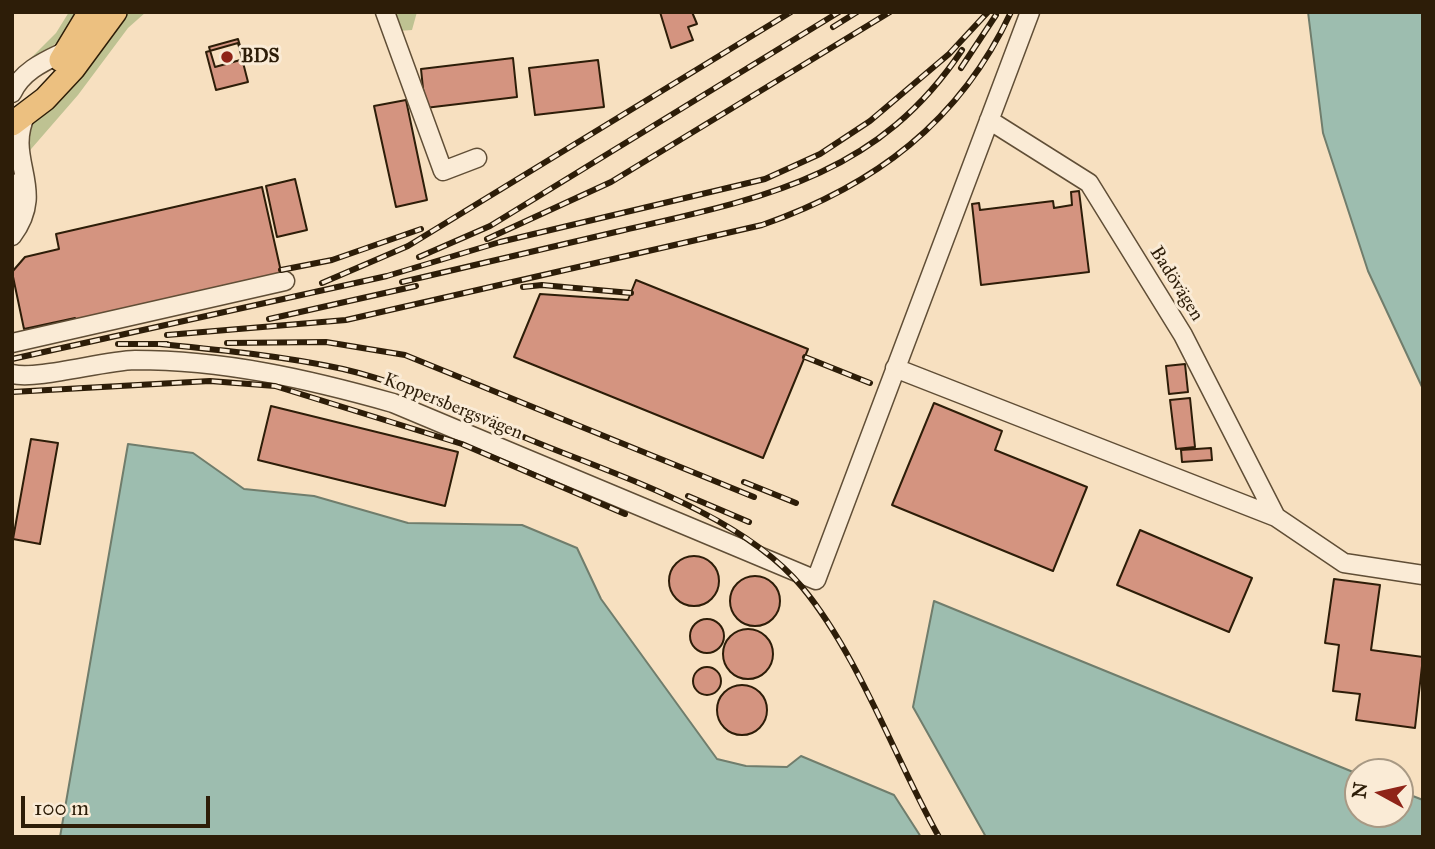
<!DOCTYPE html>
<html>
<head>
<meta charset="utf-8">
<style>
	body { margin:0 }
	#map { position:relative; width:1435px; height:849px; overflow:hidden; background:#f7e0c0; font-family:"IM FELL Great Primer",serif }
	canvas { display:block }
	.frame { position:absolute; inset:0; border:14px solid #2d1d08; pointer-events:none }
	.north { position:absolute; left:1344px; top:758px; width:70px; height:70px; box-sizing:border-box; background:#faebd6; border:2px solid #a89984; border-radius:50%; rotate:278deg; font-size:19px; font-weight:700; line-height:28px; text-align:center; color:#2d1d08 }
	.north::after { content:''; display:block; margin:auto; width:24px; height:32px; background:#8f2418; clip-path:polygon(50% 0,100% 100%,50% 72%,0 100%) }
	.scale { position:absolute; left:21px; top:796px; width:189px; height:32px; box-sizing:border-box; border:4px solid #2d1d08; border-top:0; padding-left:9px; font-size:21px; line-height:24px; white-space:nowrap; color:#2d1d08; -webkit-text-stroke:5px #faebd6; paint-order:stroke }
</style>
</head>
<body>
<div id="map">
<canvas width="1435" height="849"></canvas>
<div class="frame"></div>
<div class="north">N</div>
<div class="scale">100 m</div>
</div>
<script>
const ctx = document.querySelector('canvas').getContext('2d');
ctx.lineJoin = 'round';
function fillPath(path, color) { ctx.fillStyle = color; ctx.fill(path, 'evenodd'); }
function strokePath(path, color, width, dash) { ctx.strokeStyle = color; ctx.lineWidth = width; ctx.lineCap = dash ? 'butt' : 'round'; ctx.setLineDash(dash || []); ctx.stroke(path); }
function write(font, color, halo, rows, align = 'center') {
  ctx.font = font + ' "IM FELL Great Primer",serif'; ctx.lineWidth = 6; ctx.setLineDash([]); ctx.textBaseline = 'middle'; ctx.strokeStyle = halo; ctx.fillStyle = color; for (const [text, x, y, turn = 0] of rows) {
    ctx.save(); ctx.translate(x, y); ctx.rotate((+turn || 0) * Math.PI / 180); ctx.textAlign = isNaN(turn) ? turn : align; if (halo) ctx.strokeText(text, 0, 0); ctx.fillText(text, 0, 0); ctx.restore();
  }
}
const green = new Path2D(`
	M 69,12 L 80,12 L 59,41 L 34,60 L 32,57 L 56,33 Z
	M 124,12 L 146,12 L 128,28 L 78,95 L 25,156 L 26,127 Z
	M 390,12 L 417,12 L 412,30 L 398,31 Z`);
const water = new Path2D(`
	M 1308,12 L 1423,12 L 1423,389 L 1368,271 L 1323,133 Z
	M 128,444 L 193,453 L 244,489 L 314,496 L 408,523 L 522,525 L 577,548 L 601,599 L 717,759 L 746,766 L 787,767 L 801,756 L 894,795 L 921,837 L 60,837 Z
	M 934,601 L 1358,774 L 1358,814 L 1400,814 L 1400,791 L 1423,800 L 1423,837 L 986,837 L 913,707 Z`);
const building = new Path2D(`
	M 660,12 L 692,12 L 697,24 L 688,27 L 693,40 L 671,48 Z
	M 238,39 L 244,59 L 215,67 L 209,47 Z
	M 238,43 L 248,82 L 216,90 L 206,52 Z
	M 513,58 L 517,97 L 425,108 L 421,69 Z
	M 598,60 L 604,107 L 535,115 L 529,68 Z
	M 406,100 L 427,200 L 396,207 L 374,106 Z
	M 295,179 L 307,230 L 277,237 L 266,186 Z
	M 262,187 L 282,276 L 76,323 L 75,318 L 24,329 L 12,272 L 25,257 L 59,249 L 56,234 Z
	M 1079,191 L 1089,272 L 981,285 L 972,204 L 979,203 L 980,210 L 1053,201 L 1054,208 L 1072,205 L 1071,192 Z
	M 636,280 L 808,349 L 763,458 L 514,357 L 540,294 L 628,300 Z
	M 1185,364 L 1188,392 L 1169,394 L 1166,366 Z
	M 1190,398 L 1195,447 L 1176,449 L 1170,400 Z
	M 934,403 L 1002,431 L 995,450 L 1087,487 L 1053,571 L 892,505 Z
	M 271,406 L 458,452 L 445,506 L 258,460 Z
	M 31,439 L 58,443 L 40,544 L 13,539 Z
	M 1211,448 L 1212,460 L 1182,462 L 1181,450 Z
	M 1140,530 L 1252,578 L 1229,632 L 1117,585 Z
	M669 581a25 25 0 1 1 50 0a25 25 0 1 1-50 0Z
	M730 601a25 25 0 1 1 50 0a25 25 0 1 1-50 0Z
	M 1334,579 L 1380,585 L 1371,650 L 1423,657 L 1415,728 L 1356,720 L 1360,694 L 1333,691 L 1339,645 L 1325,643 Z
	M690 636a17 17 0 1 1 34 0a17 17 0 1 1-34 0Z
	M723 654a25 25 0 1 1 50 0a25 25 0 1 1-50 0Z
	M693 681a14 14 0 1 1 28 0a14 14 0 1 1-28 0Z
	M717 710a25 25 0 1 1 50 0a25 25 0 1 1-50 0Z`);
const minor = new Path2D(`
	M 385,12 L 443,171 L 477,158
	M 12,93 C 23,69 48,60 70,49
	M 989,120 L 1089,183 L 1183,335 L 1276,517
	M 12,183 L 12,206
	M 12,236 C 48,188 4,161 26,114
	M 12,343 L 285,281
	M 895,368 L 1276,517 L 1344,563 L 1423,575
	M 12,374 C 38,380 102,361 135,360 C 224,360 308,379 393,403 L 816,580 L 1030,12`);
const major = new Path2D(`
	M 61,60 L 90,12
	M 12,124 L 45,99 L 73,69 L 115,12`);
const rail = new Path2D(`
	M 833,27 L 857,12
	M 961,68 L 996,15
	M 487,239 L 611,182 L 890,12
	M 419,257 L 490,226 L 839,12
	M 281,270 L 332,260 L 421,229
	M 402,282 C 475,265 548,248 620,231 C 759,199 877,178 962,50
	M 322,283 L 408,246 L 791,12
	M 523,287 L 542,285 L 631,293
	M 269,319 L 416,286
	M 167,335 L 346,320 L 762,225 C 874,186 960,122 1011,12
	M 227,343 L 326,342 L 405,355 L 754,497
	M 118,344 L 167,344
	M 160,344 C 221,350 283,356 343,369 C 404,383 463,412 521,436 C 609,473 740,512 802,587 C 859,656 894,757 939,837
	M 805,357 L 870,383
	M 12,359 L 387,276 L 500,242 L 765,179 L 820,154 L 870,121 L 949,54 L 988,12
	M 12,392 L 210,381 L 275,386 L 462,444 L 625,514
	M 744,482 L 796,503
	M 688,496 L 749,522`);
const markers = [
	[227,57,7,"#8f2418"]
];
const poiNames = [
	["BDS",241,57]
];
const streetNames = [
	["Badövägen",1176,284,58],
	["Koppersbergsvägen",453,407,22]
];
fillPath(green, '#bec292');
fillPath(water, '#9dbdaf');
strokePath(water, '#707d6c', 2);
fillPath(building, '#d49480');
strokePath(building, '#2d1d08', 2);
strokePath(minor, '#604e36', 21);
strokePath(major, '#2d1d08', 26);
strokePath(minor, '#faebd6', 18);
strokePath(major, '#ecc080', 23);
strokePath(rail, '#2d1d08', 6);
strokePath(rail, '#faebd6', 3.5, [10]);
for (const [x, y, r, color] of markers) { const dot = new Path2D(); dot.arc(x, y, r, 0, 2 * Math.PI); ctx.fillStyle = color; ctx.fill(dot); strokePath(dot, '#faebd6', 2.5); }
write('bold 19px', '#2d1d08', '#faebd6', poiNames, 'left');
write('19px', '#2d1d08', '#faebd6', streetNames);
</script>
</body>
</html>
